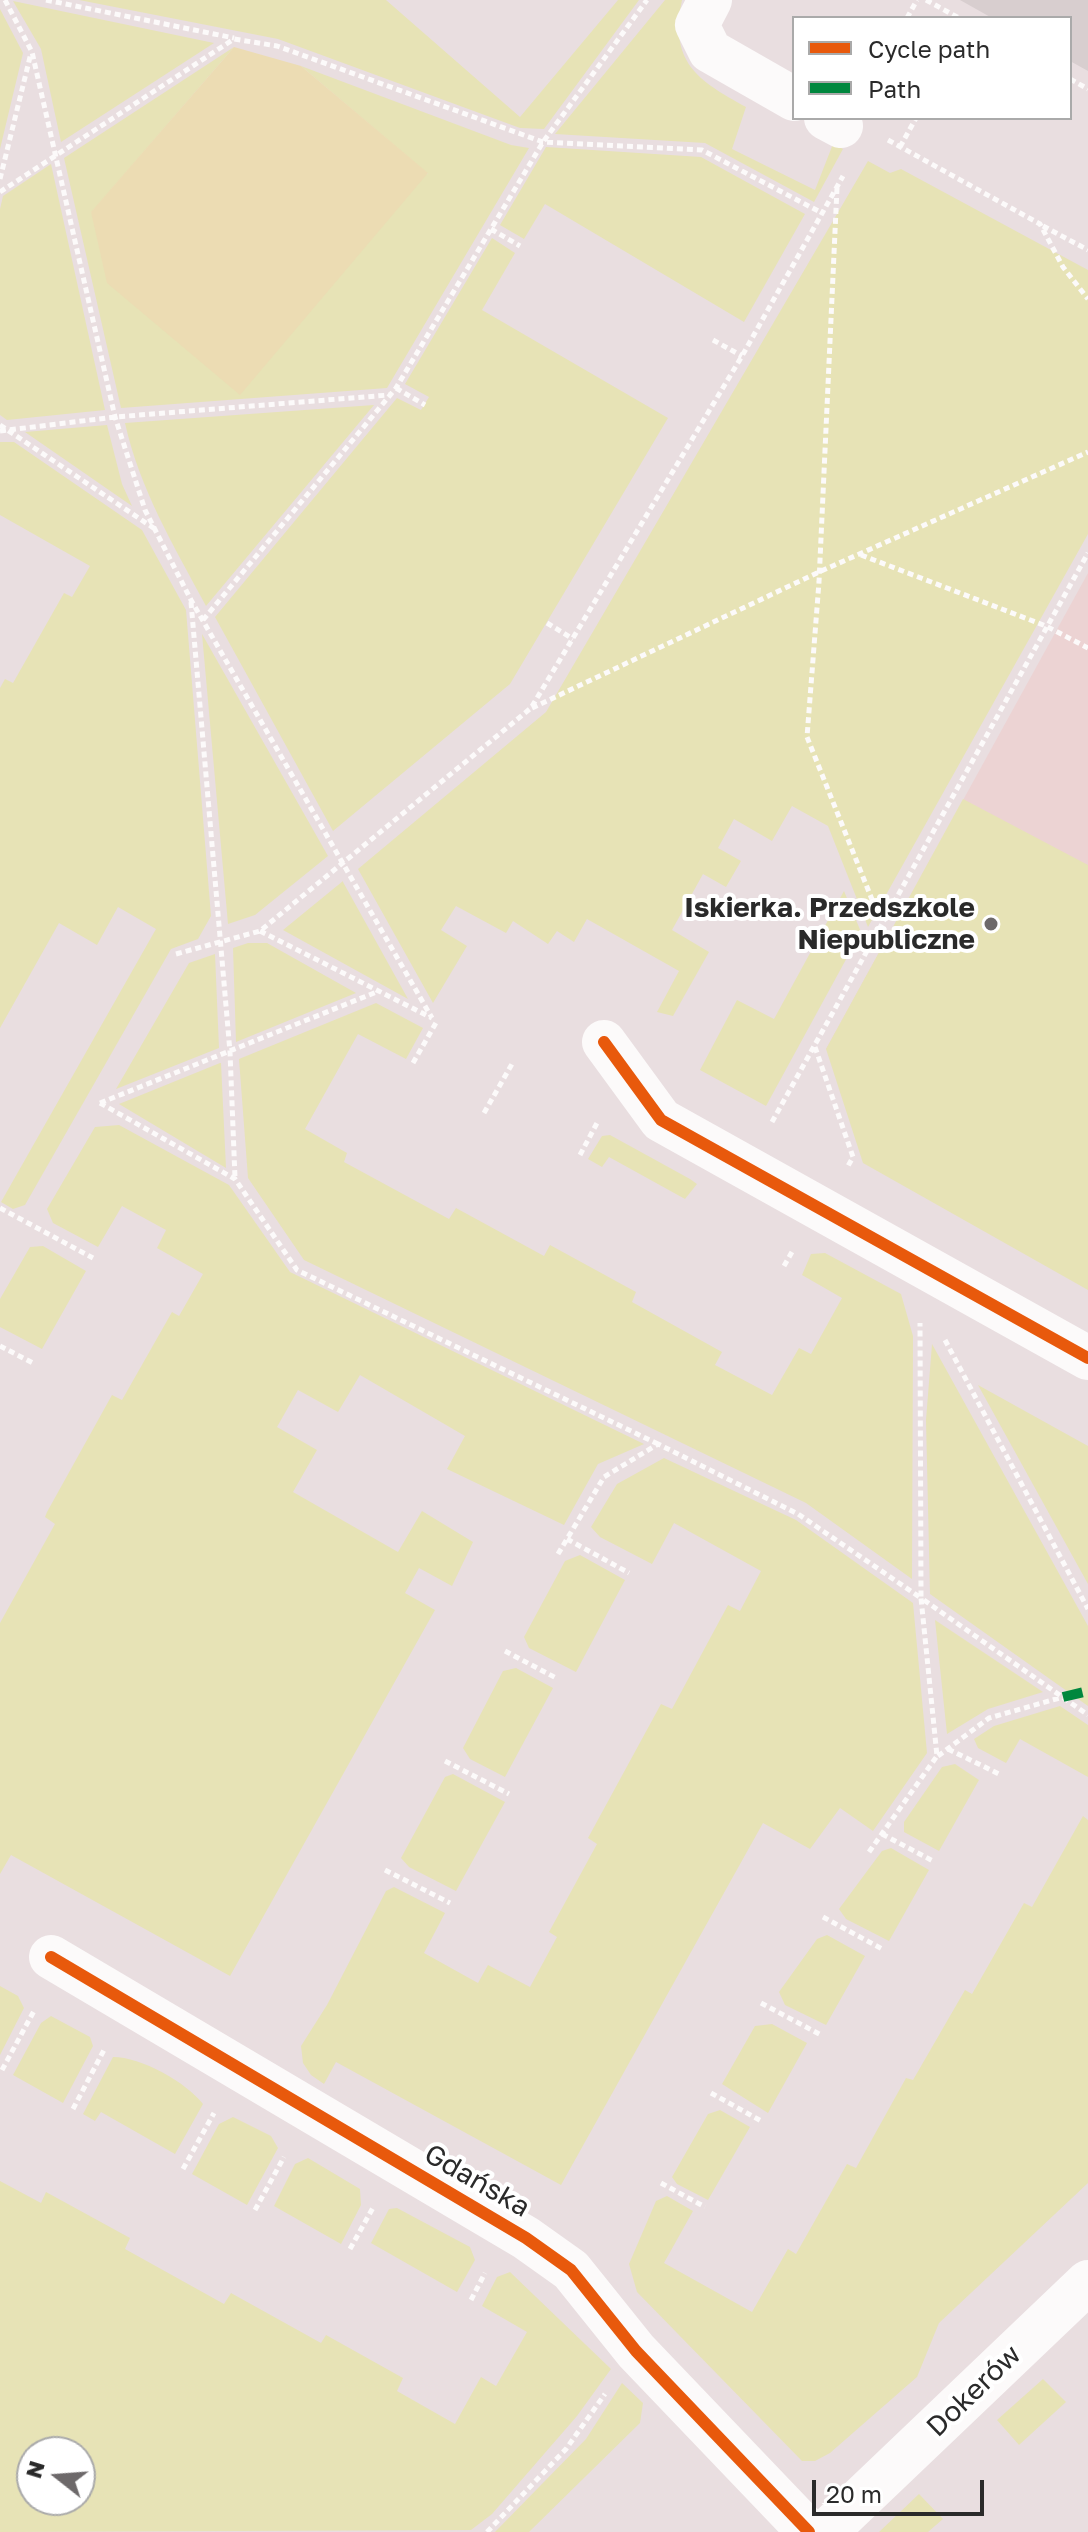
<!DOCTYPE html>
<html>
<head>
<meta charset="utf-8">
<style>
	body { margin:0 }
	#map { position:relative; width:1088px; height:2532px; overflow:hidden; background:#e9dee0; font-family:"Golos Text",sans-serif }
	canvas { display:block }
	.legend { position:absolute; left:792px; top:16px; width:280px; height:104px; box-sizing:border-box; background:#fff; border:2px solid #aaa; margin:0; padding:10px 14px; list-style:none; font-size:24px; color:#2a2a2a }
	.legend li { display:flex; align-items:center; gap:16px; height:40px }
	.legend b { width:40px; border:2px solid #aaa }
	.north { position:absolute; left:16px; top:2436px; width:80px; height:80px; box-sizing:border-box; background:#fff; border:2px solid #aaa; border-radius:50%; rotate:287deg; font-size:22px; font-weight:700; line-height:32px; text-align:center; color:#2a2a2a }
	.north::after { content:''; display:block; margin:auto; width:28px; height:36px; background:#6d696a; clip-path:polygon(50% 0,100% 100%,50% 72%,0 100%) }
	.scale { position:absolute; left:812px; top:2480px; width:172px; height:36px; box-sizing:border-box; border:4px solid #2a2a2a; border-top:0; padding-left:10px; font-size:24px; line-height:28px; white-space:nowrap; color:#2a2a2a; -webkit-text-stroke:6px #fff; paint-order:stroke }
</style>
</head>
<body>
<div id="map">
<canvas width="1088" height="2532"></canvas>
<ul class="legend">
<li><b style="height:10px;background:#e8590c"></b>Cycle path</li>
<li><b style="height:10px;background:#00873e"></b>Path</li>
</ul>
<div class="north">N</div>
<div class="scale">20 m</div>
</div>
<script>
const ctx = document.querySelector('canvas').getContext('2d');
ctx.lineJoin = 'round';
function fillPath(path, color) { ctx.fillStyle = color; ctx.fill(path, 'evenodd'); }
function strokePath(path, color, width, dash) { ctx.strokeStyle = color; ctx.lineWidth = width; ctx.lineCap = dash ? 'butt' : 'round'; ctx.setLineDash(dash || []); ctx.stroke(path); }
function write(font, color, halo, rows, align = 'center') {
  ctx.font = font + ' "Golos Text",sans-serif'; ctx.lineWidth = 8; ctx.setLineDash([]); ctx.textBaseline = 'middle'; ctx.strokeStyle = halo; ctx.fillStyle = color; for (const [text, x, y, turn = 0] of rows) {
    ctx.save(); ctx.translate(x, y); ctx.rotate((+turn || 0) * Math.PI / 180); ctx.textAlign = isNaN(turn) ? turn : align; if (halo) ctx.strokeText(text, 0, 0); ctx.fillText(text, 0, 0); ctx.restore();
  }
}
const education = new Path2D(`
	M 1088,573 L 1088,1188 L 826,1049 Z`);
const green = new Path2D(`
	M 79,0 L 386,0 L 520,117 L 618,0 L 639,0 L 544,129 L 520,128 L 278,39 Z
	M 665,0 L 682,0 C 669,62 697,80 746,107 L 732,149 L 815,190 L 833,144 L 843,149 L 814,202 L 705,143 L 555,134 Z
	M 13,1 L 214,43 L 61,142 L 41,49 Z
	M 0,9 L 23,53 L 0,149 Z
	M 234,47 L 91,213 L 428,174 L 301,66 L 511,145 L 529,148 L 387,388 L 121,408 L 64,158 Z
	M 546,147 L 701,157 L 805,214 L 744,322 L 545,204 L 524,239 L 500,225 Z
	M 868,161 L 890,173 L 901,169 L 1088,270 L 1088,534 L 868,927 L 828,826 L 792,806 L 772,841 L 734,819 L 718,848 L 741,861 L 726,887 L 703,874 L 672,930 L 709,952 L 673,1016 L 657,1012 L 679,971 L 587,919 L 574,942 L 557,931 L 548,944 L 513,921 L 506,933 L 456,906 L 441,930 L 467,946 L 433,1003 L 358,869 L 546,712 Z
	M 51,164 L 105,410 L 7,420 L 0,415 L 0,209 L 3,196 Z
	M 492,238 L 515,253 L 482,310 L 668,418 L 510,684 L 333,831 L 215,617 L 397,398 L 421,410 L 429,397 L 405,384 Z
	M 374,405 L 206,606 C 174,546 140,490 125,423 Z
	M 107,425 L 122,484 L 132,506 L 25,432 Z
	M 0,442 L 14,442 L 142,530 L 186,610 L 211,916 L 198,939 L 171,949 L 25,1205 L 13,1209 L 1,1202 L 156,929 L 118,907 L 97,945 L 59,923 L 0,1028 L 0,688 L 5,679 L 13,683 L 64,593 L 72,597 L 90,566 L 0,515 Z
	M 202,634 L 328,856 L 255,915 L 228,924 Z
	M 963,799 L 1088,865 L 1088,1290 L 863,1163 L 826,1049 Z
	M 343,881 L 343,882 L 408,999 L 283,930 Z
	M 844,891 L 861,932 L 766,1106 L 700,1070 L 737,1000 L 774,1019 Z
	M 248,943 L 267,943 L 356,993 L 236,1042 L 233,948 Z
	M 215,954 L 219,1048 L 116,1089 L 189,963 Z
	M 376,1003 L 423,1028 L 406,1059 L 358,1034 L 305,1129 L 347,1153 L 344,1162 L 449,1219 L 456,1208 L 544,1256 L 550,1245 L 636,1292 L 632,1302 L 722,1352 L 715,1365 L 772,1395 L 799,1348 L 811,1354 L 842,1298 L 802,1275 L 811,1254 L 825,1253 L 901,1294 L 913,1336 L 912,1579 L 806,1503 L 304,1260 L 248,1178 L 239,1059 Z
	M 221,1063 L 226,1168 L 119,1104 L 220,1063 Z
	M 119,1125 L 229,1185 L 290,1272 L 644,1444 L 598,1464 L 564,1525 L 447,1469 L 465,1436 L 360,1375 L 338,1412 L 298,1390 L 277,1427 L 317,1450 L 293,1492 L 398,1552 L 422,1511 L 473,1542 L 452,1586 L 419,1568 L 405,1593 L 435,1610 L 230,1976 L 11,1855 L 0,1874 L 0,1623 L 55,1524 L 45,1517 L 47,1512 L 112,1395 L 122,1400 L 172,1312 L 179,1316 L 203,1274 L 157,1248 L 166,1230 L 122,1206 L 98,1247 L 53,1223 L 47,1209 L 95,1127 Z
	M 610,1135 L 690,1179 L 697,1184 L 685,1199 L 609,1157 L 602,1167 L 588,1159 L 602,1136 Z
	M 43,1246 L 86,1271 L 42,1349 L 0,1327 L 0,1299 L 30,1247 Z
	M 932,1344 L 1088,1626 L 1088,1706 L 930,1594 L 926,1420 Z
	M 978,1385 L 1088,1446 L 1088,1584 Z
	M 664,1458 L 796,1520 L 913,1603 L 927,1753 L 873,1831 L 840,1808 L 810,1849 L 763,1823 L 561,2185 L 336,2062 L 324,2084 L 311,2075 L 303,2063 L 301,2046 L 327,2005 L 386,1891 L 394,1887 L 445,1913 L 424,1953 L 478,1983 L 488,1965 L 530,1987 L 557,1937 L 549,1932 L 597,1844 L 588,1838 L 661,1704 L 672,1709 L 728,1605 L 740,1611 L 761,1571 L 674,1523 L 652,1564 L 600,1537 L 591,1527 L 617,1484 Z
	M 580,1555 L 625,1580 L 576,1672 L 529,1648 L 524,1637 L 565,1561 Z
	M 935,1620 L 1043,1692 L 988,1709 L 947,1734 Z
	M 516,1668 L 553,1688 L 505,1777 L 470,1759 L 463,1748 L 503,1671 Z
	M 1060,1706 L 1088,1725 L 1088,1777 L 1020,1739 L 1006,1763 L 978,1748 L 974,1739 L 994,1726 Z
	M 955,1764 L 979,1780 L 939,1851 L 904,1832 L 904,1822 L 942,1767 Z
	M 453,1774 L 505,1802 L 456,1891 L 409,1867 L 401,1858 L 445,1777 Z
	M 1083,1816 L 1088,1820 L 1088,2183 L 939,2323 L 917,2377 L 830,2453 L 815,2461 L 802,2461 L 637,2292 L 629,2264 L 656,2201 L 667,2196 L 693,2211 L 664,2263 L 752,2312 L 788,2249 L 796,2254 L 847,2164 L 856,2168 L 906,2078 L 913,2080 L 965,1990 L 972,1994 L 1024,1903 L 1032,1907 Z
	M 891,1848 L 929,1870 L 889,1941 L 846,1919 L 839,1909 L 882,1851 Z
	M 827,1935 L 865,1956 L 826,2025 L 785,2005 L 779,1992 L 817,1939 Z
	M 0,1986 L 18,1996 L 24,2008 L 0,2055 Z
	M 51,2016 L 90,2037 L 93,2046 L 63,2103 L 13,2075 L 41,2023 Z
	M 772,2024 L 807,2043 L 768,2113 L 722,2084 L 755,2026 Z
	M 113,2057 C 141,2057 186,2082 203,2104 L 175,2154 L 101,2112 L 95,2121 L 83,2114 Z
	M 720,2110 L 750,2127 L 708,2200 L 677,2184 L 672,2177 L 708,2114 Z
	M 233,2117 L 271,2136 L 278,2148 L 247,2205 L 192,2174 L 219,2124 Z
	M 308,2158 L 360,2189 L 361,2205 L 341,2244 L 274,2206 L 295,2164 Z
	M 0,2181 L 41,2203 L 46,2192 L 130,2238 L 125,2249 L 224,2304 L 231,2293 L 321,2343 L 326,2335 L 403,2378 L 397,2391 L 455,2424 L 481,2377 L 496,2386 L 527,2332 L 482,2306 L 497,2277 L 510,2272 L 611,2369 L 577,2416 L 492,2514 L 471,2530 L 0,2532 ZM 80,2452 L 80,2500 L 32,2500 L 32,2452 Z
	M 397,2208 L 470,2247 L 475,2260 L 457,2292 L 371,2243 L 389,2209 Z
	M 1043,2379 L 1066,2402 L 1019,2445 L 997,2420 Z
	M 622,2383 L 643,2403 L 640,2423 L 529,2532 L 495,2532 L 586,2439 Z
	M 919,2494 L 943,2519 L 928,2532 L 879,2532 Z`);
const pitch = new Path2D(`
	M 234,47 L 301,66 L 428,173 L 240,395 L 107,283 L 91,212 Z`);
const plaza = new Path2D(`
	M 960,0 L 1088,0 L 1088,71 L 1070,61 L 1070,18 L 992,18 Z`);
const path = new Path2D(`
	M 5,0 L 32,52 L 115,417 L 145,510 L 191,600 L 432,1018
	M 46,0 L 234,38
	M 926,0 L 959,18
	M 907,18 L 917,0
	M 1070,79 L 1088,89
	M 888,140 L 1040,224 L 1063,267 L 1088,299
	M 900,147 L 916,118
	M 0,179 L 31,53
	M 837,188 L 819,582 L 807,737 L 881,922
	M 0,192 L 234,39 L 277,46 L 543,142 L 702,150 L 822,213
	M 1043,226 L 1088,250
	M 491,229 L 520,246
	M 713,340 L 742,356
	M 396,388 L 425,405
	M 0,425 L 155,529
	M 0,431 L 115,417 L 389,395
	M 861,555 L 1046,626 L 1088,648
	M 191,602 L 230,1052 L 235,1178
	M 203,620 L 396,388 L 543,142 L 647,0
	M 547,623 L 573,639
	M 532,708 L 819,572 L 1088,452
	M 260,931 L 432,1018
	M 176,954 L 260,931 L 531,708 L 742,356 L 843,176
	M 815,1047 L 853,1157 L 848,1166
	M 413,1063 L 437,1021
	M 100,1103 L 235,1179 L 297,1270 L 658,1444
	M 100,1103 L 379,991
	M 484,1113 L 512,1064
	M 772,1122 L 1088,553
	M 580,1155 L 597,1123
	M 0,1208 L 93,1258
	M 784,1266 L 792,1252
	M 945,1340 L 1088,1609
	M 0,1346 L 33,1363
	M 567,1539 L 629,1573
	M 558,1554 L 604,1477 L 658,1444 L 798,1514 L 921,1598 L 920,1323
	M 505,1651 L 558,1679
	M 948,1749 L 999,1774
	M 938,1756 L 989,1718 L 1063,1697
	M 445,1761 L 509,1794
	M 882,1834 L 933,1861
	M 869,1852 L 937,1756 L 921,1598 L 1088,1715
	M 385,1870 L 450,1903
	M 823,1917 L 884,1950
	M 761,2003 L 821,2035
	M 2,2070 L 35,2009
	M 711,2093 L 763,2122
	M 73,2109 L 105,2048
	M 183,2169 L 214,2113
	M 661,2183 L 705,2207
	M 255,2210 L 284,2157
	M 350,2249 L 374,2206
	M 471,2300 L 485,2273
	M 487,2532 L 566,2449 L 605,2394`);
const minor = new Path2D(`
	M 710,0 L 697,25 L 710,51 L 794,99
	M 826,118 L 841,126
	M 604,1042 L 661,1120 L 1088,1358
	M 51,1957 L 526,2238 L 571,2270 L 636,2351 L 809,2532
	M 826,2532 L 1088,2282`);
const quiet = new Path2D(`
	M 1063,1697 L 1088,1691`);
const cycleway = new Path2D(`
	M 604,1042 L 661,1120 L 1088,1358
	M 51,1957 L 526,2238 L 571,2270 L 636,2351 L 809,2532`);
const markers = [
	[991,924,8,"#6d696a"]
];
const poiNames = [
	["Iskierka. Przedszkole",975,908],
	["Niepubliczne",975,940]
];
const streetNames = [
	["Gdańska",477,2181,30],
	["Dokerów",974,2391,-44]
];
fillPath(education, '#ecd3d3');
fillPath(green, '#e7e3b6');
fillPath(pitch, '#ecdcb3');
fillPath(plaza, '#d8cecf');
strokePath(path, '#fcfafa', 5, [6, 4]);
strokePath(minor, '#fcfafa', 44);
strokePath(quiet, '#00873e', 10, [20, 10]);
strokePath(cycleway, '#e8590c', 12);
for (const [x, y, r, color] of markers) { const dot = new Path2D(); dot.arc(x, y, r, 0, 2 * Math.PI); ctx.fillStyle = color; ctx.fill(dot); strokePath(dot, '#fff', 3); }
write('bold 28px', '#2a2a2a', '#fff', poiNames, 'right');
write('28px', '#2a2a2a', '#fff', streetNames);
</script>
</body>
</html>
